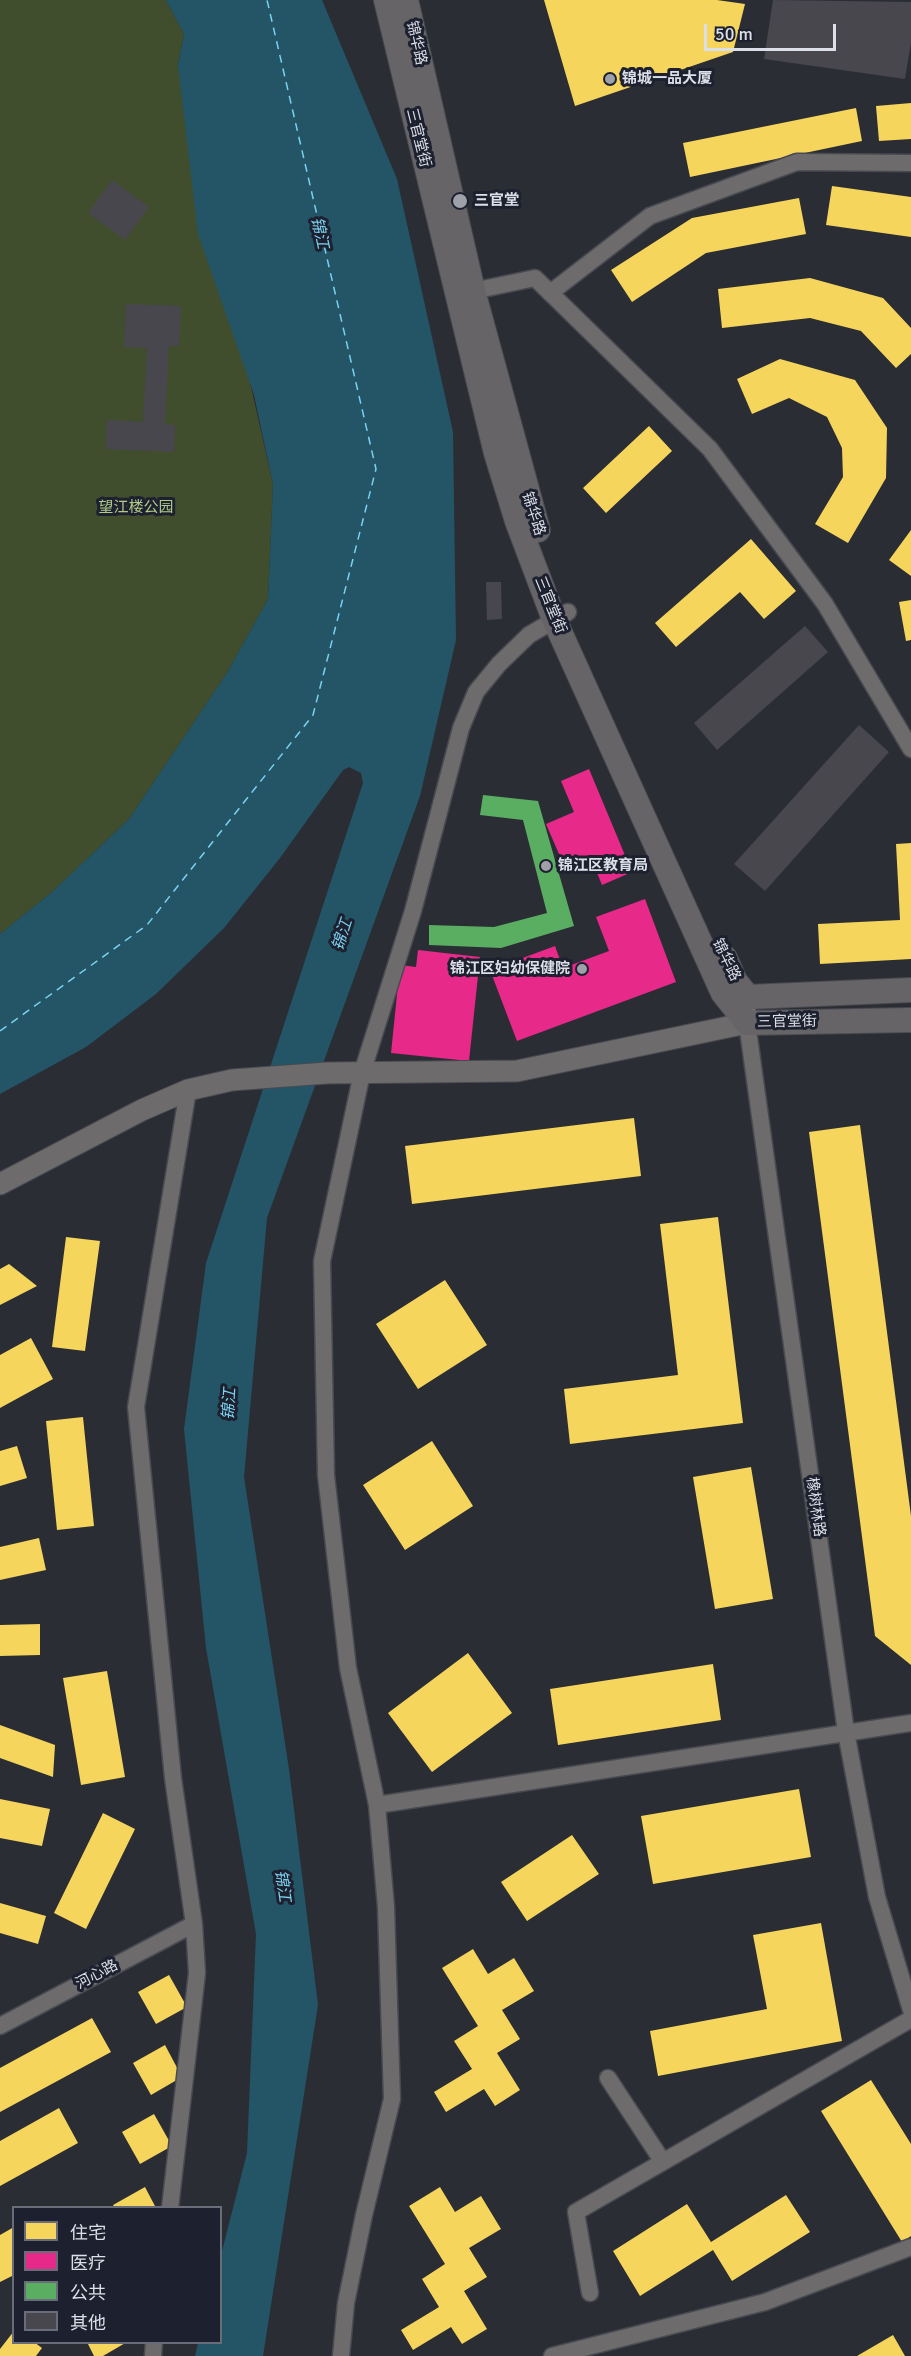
<!DOCTYPE html>
<html>
<head>
<meta charset="utf-8">
<style>
	body { margin:0 }
	#map { position:relative; width:911px; height:2356px; overflow:hidden; background:#2b2d35; font-family:Signika,"Noto Sans SC",sans-serif }
	canvas { display:block }
	.legend { position:absolute; left:12px; top:2206px; width:210px; height:138px; box-sizing:border-box; background:#1d212f; border:2px solid #696d79; margin:0; padding:8px 10px; list-style:none; font-size:18px; color:#dcdfe8 }
	.legend li { display:flex; align-items:center; gap:12px; height:30px }
	.legend b { width:30px; border:2px solid #696d79 }
	.scale { position:absolute; left:704px; top:24px; width:132px; height:27px; box-sizing:border-box; border:3px solid #dcdfe8; border-top:0; padding-left:8px; font-size:18px; line-height:21px; white-space:nowrap; color:#dcdfe8; -webkit-text-stroke:4px #1d212f; paint-order:stroke }
</style>
</head>
<body>
<div id="map">
<canvas width="911" height="2356"></canvas>
<ul class="legend">
<li><b style="height:16px;background:#f6d55c"></b>住宅</li>
<li><b style="height:16px;background:#e7298a"></b>医疗</li>
<li><b style="height:16px;background:#5aae61"></b>公共</li>
<li><b style="height:16px;background:#48474e"></b>其他</li>
</ul>
<div class="scale">50 m</div>
</div>
<script>
const ctx = document.querySelector('canvas').getContext('2d');
ctx.lineJoin = 'round';
function fillPath(path, color) { ctx.fillStyle = color; ctx.fill(path, 'evenodd'); }
function strokePath(path, color, width, dash) { ctx.strokeStyle = color; ctx.lineWidth = width; ctx.lineCap = dash ? 'butt' : 'round'; ctx.setLineDash(dash || []); ctx.stroke(path); }
function write(font, color, halo, rows, align = 'center') {
  ctx.font = font + ' Signika,"Noto Sans SC",sans-serif'; ctx.lineWidth = 6; ctx.setLineDash([]); ctx.textBaseline = 'middle'; ctx.strokeStyle = halo; ctx.fillStyle = color; for (const [text, x, y, turn = 0] of rows) {
    ctx.save(); ctx.translate(x, y); ctx.rotate((+turn || 0) * Math.PI / 180); ctx.textAlign = isNaN(turn) ? turn : align; if (halo) ctx.strokeText(text, 0, 0); ctx.fillText(text, 0, 0); ctx.restore();
  }
}
const green = new Path2D(`
	M 0,0 L 166,0 L 184,34 L 178,65 L 273,484 L 268,599 L 227,673 L 129,819 L 51,893 L 0,934 Z`);
const water = new Path2D(`
	M 166,0 L 322,0 L 397,179 L 453,432 L 456,640 L 420,796 L 267,1218 L 244,1477 L 289,1769 L 318,2005 L 263,2356 L 195,2356 L 198,2343 L 220,2342 L 221,2255 L 247,2153 L 256,1934 L 206,1648 L 184,1429 L 206,1263 L 363,783 L 361,773 L 349,767 L 343,770 L 280,858 L 224,928 L 156,994 L 86,1047 L 0,1094 L 0,934 L 51,893 L 129,819 L 227,673 L 268,599 L 273,484 L 254,395 L 198,234 L 178,65 L 184,34 Z`);
const homes = new Path2D(`
	M 544,0 L 717,0 L 745,4 L 733,52 L 575,106 Z
	M 911,103 L 911,139 L 879,141 L 876,106 Z
	M 856,108 L 862,141 L 690,177 L 683,143 Z
	M 832,186 L 911,197 L 911,237 L 826,225 Z
	M 799,198 L 806,234 L 706,253 L 632,302 L 611,270 L 692,218 Z
	M 810,278 L 883,298 L 911,328 L 911,354 L 896,368 L 861,331 L 810,318 L 722,328 L 718,289 Z
	M 780,359 L 855,380 L 887,428 L 886,478 L 848,543 L 815,524 L 843,477 L 842,448 L 827,417 L 789,398 L 752,414 L 737,379 Z
	M 649,426 L 672,451 L 606,513 L 583,488 Z
	M 911,530 L 911,576 L 889,560 Z
	M 751,539 L 796,591 L 764,619 L 740,592 L 676,647 L 655,623 Z
	M 911,600 L 911,640 L 906,641 L 899,602 Z
	M 911,843 L 911,959 L 820,964 L 818,924 L 900,920 L 896,844 Z
	M 634,1118 L 641,1176 L 412,1204 L 405,1146 Z
	M 860,1125 L 911,1516 L 911,1665 L 875,1636 L 809,1132 Z
	M 718,1217 L 743,1423 L 570,1444 L 564,1389 L 678,1375 L 660,1224 Z
	M 66,1237 L 100,1241 L 85,1351 L 52,1347 Z
	M 9,1264 L 37,1286 L 0,1305 L 0,1269 Z
	M 445,1280 L 487,1345 L 418,1389 L 376,1324 Z
	M 31,1338 L 53,1379 L 0,1408 L 0,1355 Z
	M 83,1417 L 94,1526 L 57,1530 L 46,1421 Z
	M 432,1441 L 473,1506 L 405,1550 L 363,1485 Z
	M 17,1446 L 27,1478 L 0,1486 L 0,1451 Z
	M 751,1467 L 773,1599 L 715,1609 L 693,1477 Z
	M 39,1538 L 46,1570 L 0,1580 L 0,1547 Z
	M 40,1624 L 40,1655 L 0,1656 L 0,1625 Z
	M 468,1653 L 512,1713 L 432,1772 L 388,1713 Z
	M 713,1664 L 721,1720 L 558,1745 L 550,1689 Z
	M 107,1671 L 125,1777 L 81,1785 L 63,1678 Z
	M 0,1725 L 55,1745 L 53,1777 L 0,1758 Z
	M 799,1789 L 811,1857 L 653,1884 L 641,1816 Z
	M 0,1799 L 50,1809 L 42,1846 L 0,1838 Z
	M 103,1813 L 135,1829 L 86,1929 L 54,1913 Z
	M 572,1835 L 599,1874 L 527,1921 L 501,1882 Z
	M 0,1903 L 46,1916 L 38,1944 L 0,1933 Z
	M 821,1923 L 842,2041 L 658,2076 L 650,2031 L 767,2009 L 753,1935 Z
	M 473,1949 L 488,1974 L 514,1958 L 534,1991 L 502,2010 L 520,2039 L 497,2053 L 520,2090 L 495,2106 L 484,2089 L 446,2112 L 434,2092 L 472,2069 L 454,2041 L 478,2026 L 442,1968 Z
	M 169,1975 L 187,2007 L 156,2024 L 138,1992 Z
	M 92,2018 L 111,2052 L 0,2112 L 0,2068 Z
	M 165,2045 L 182,2077 L 151,2095 L 133,2063 Z
	M 871,2080 L 911,2144 L 911,2236 L 902,2242 L 821,2111 Z
	M 59,2108 L 78,2143 L 0,2186 L 0,2141 Z
	M 154,2114 L 172,2146 L 140,2164 L 122,2132 Z
	M 145,2187 L 156,2208 L 115,2208 L 113,2205 Z
	M 440,2187 L 455,2212 L 481,2196 L 501,2229 L 469,2248 L 487,2277 L 464,2291 L 487,2329 L 462,2344 L 451,2327 L 413,2350 L 401,2330 L 439,2307 L 422,2279 L 445,2264 L 409,2206 Z
	M 786,2195 L 810,2232 L 732,2281 L 713,2250 L 640,2296 L 613,2251 L 687,2204 L 711,2242 Z
	M 14,2227 L 14,2275 L 0,2282 L 0,2235 Z
	M 14,2331 L 14,2342 L 34,2342 L 42,2348 L 36,2356 L 0,2356 L 0,2349 Z
	M 893,2335 L 905,2356 L 857,2356 Z
	M 87,2342 L 127,2342 L 103,2356 L 94,2356 Z`);
const health = new Path2D(`
	M 589,769 L 632,872 L 602,885 L 591,858 L 565,868 L 546,824 L 574,812 L 561,781 Z
	M 645,899 L 676,982 L 517,1041 L 490,970 L 555,946 L 563,968 L 609,951 L 596,917 Z
	M 418,950 L 480,957 L 469,1061 L 391,1053 L 400,965 L 416,967 Z`);
const public = new Path2D(`
	M 483,795 L 538,801 L 574,926 L 501,948 L 429,945 L 429,925 L 494,927 L 547,913 L 523,820 L 480,815 Z`);
const ferry = new Path2D(`
	M 0,1031 L 147,925 L 313,715 L 376,469 L 267,0`);
const building = new Path2D(`
	M 773,0 L 911,2 L 911,42 L 905,79 L 764,59 Z
	M 112,180 L 149,207 L 125,240 L 88,213 Z
	M 126,304 L 181,306 L 179,346 L 169,346 L 165,424 L 175,425 L 174,452 L 106,449 L 107,420 L 143,422 L 147,348 L 124,347 Z
	M 486,582 L 501,582 L 502,619 L 487,620 Z
	M 805,626 L 828,652 L 717,750 L 694,723 Z
	M 859,725 L 889,752 L 765,891 L 734,864 Z`);
const minor = new Path2D(`
	M 473,291 L 535,278 L 710,449 L 825,604 L 911,749
	M 550,293 L 650,216 L 797,162 L 911,163
	M 748,1012 L 747,1023 L 846,1732 L 877,1897 L 911,2010
	M 377,1805 L 911,1723
	M 0,2026 L 194,1924
	M 608,2078 L 663,2162
	M 170,2208 L 197,1973 L 194,1924 L 173,1778 L 136,1407 L 188,1090
	M 590,2293 L 576,2212 L 911,2019
	M 153,2356 L 154,2342
	M 341,2356 L 346,2303 L 364,2215 L 392,2099 L 386,1907 L 377,1805 L 348,1668 L 326,1475 L 322,1261 L 362,1073 L 413,911 L 461,728 L 476,692 L 499,664 L 529,635 L 568,612
	M 552,2356 L 765,2302 L 911,2247`);
const tertiary = new Path2D(`
	M 0,1184 L 142,1110 L 188,1090 L 232,1080 L 327,1073 L 517,1071 L 747,1023`);
const secondary = new Path2D(`
	M 386,0 L 496,453 L 517,521 L 554,619 L 723,993 L 747,1023 L 911,1020
	M 406,0 L 473,291 L 538,530
	M 725,958 L 735,981 L 748,997 L 911,990`);
const markers = [
	[610,79,6,"#9ea1a9"],
	[460,201,8,"#9ea1a9"],
	[546,866,6,"#9ea1a9"],
	[582,969,6,"#9ea1a9"]
];
const streetNames = [
	["锦华路",416,43,77],
	["三官堂街",418,138,76],
	["锦华路",533,514,72],
	["三官堂街",550,605,68],
	["锦华路",726,960,64],
	["三官堂街",787,1022,-1],
	["橡树林路",815,1507,82],
	["河心路",97,1975,-28]
];
const poiNames = [
	["锦城一品大厦",622,79],
	["三官堂",474,201],
	["锦江区教育局",558,866],
	["锦江区妇幼保健院",570,969,"right"]
];
const parkNames = [
	["望江楼公园",136,508]
];
const waterNames = [
	["锦江",319,233,78],
	["锦江",343,935,-72],
	["锦江",230,1404,-87],
	["锦江",282,1886,82]
];
fillPath(green, '#414e2d');
fillPath(water, '#235566');
fillPath(homes, '#f6d55c');
fillPath(health, '#e7298a');
fillPath(public, '#5aae61');
strokePath(ferry, '#7bd1f0', 1.5, [8, 6]);
fillPath(building, '#48474e');
strokePath(minor, '#484a51', 19);
strokePath(tertiary, '#484a51', 23);
strokePath(secondary, '#484a51', 26);
strokePath(minor, '#6d6b6b', 16);
strokePath(tertiary, '#6d6b6b', 21);
strokePath(secondary, '#666467', 24);
for (const [x, y, r, color] of markers) { const dot = new Path2D(); dot.arc(x, y, r, 0, 2 * Math.PI); ctx.fillStyle = color; ctx.fill(dot); strokePath(dot, '#1d212f', 2); }
write('15px', '#dcdfe8', '#1d212f', streetNames);
write('bold 15px', '#dcdfe8', '#1d212f', poiNames, 'left');
write('15px', '#b0ca87', '#1d212f', parkNames);
write('italic 16px', '#7bd1f0', '#1d212f', waterNames);
</script>
</body>
</html>
